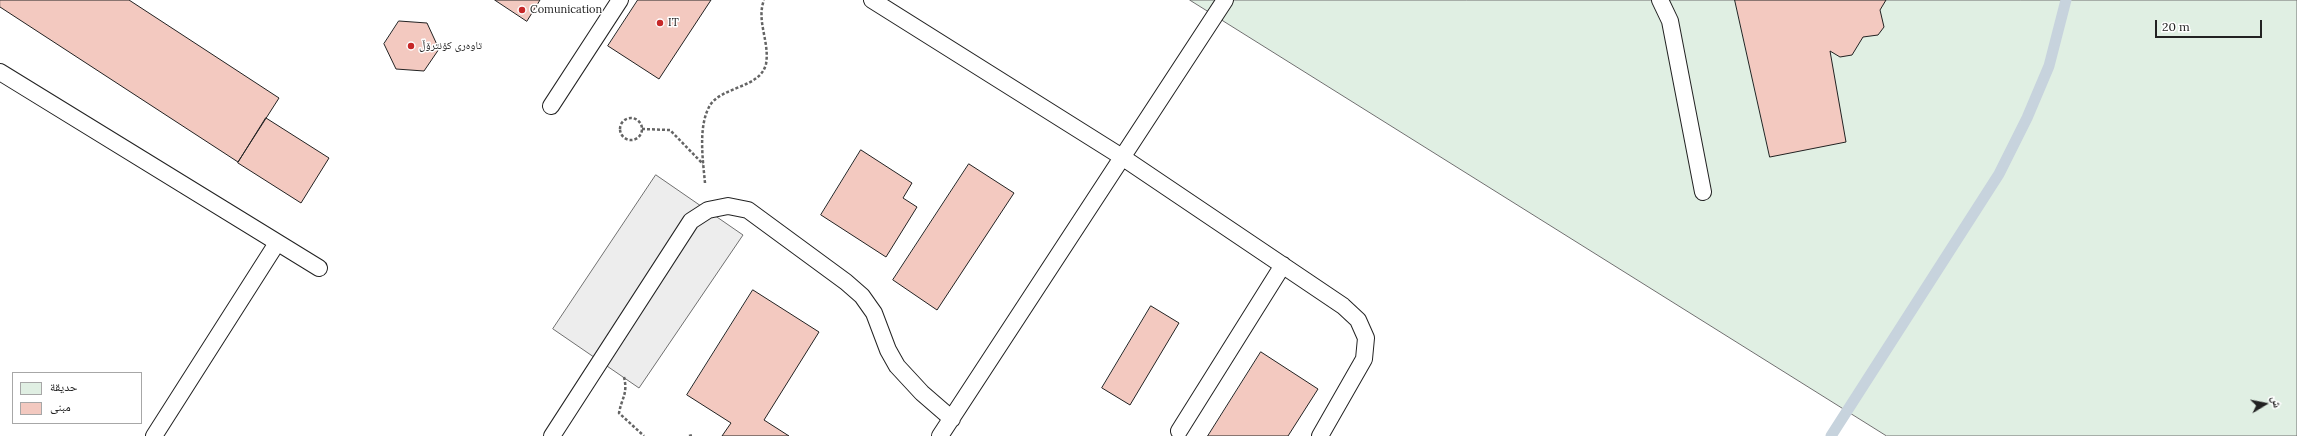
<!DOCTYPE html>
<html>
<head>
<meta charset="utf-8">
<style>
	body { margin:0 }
	#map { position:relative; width:2297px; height:436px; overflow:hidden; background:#fff; font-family:Lora,"Noto Naskh Arabic",serif }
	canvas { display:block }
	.legend { position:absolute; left:12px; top:372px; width:130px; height:52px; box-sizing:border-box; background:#fff; border:1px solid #a7a7a7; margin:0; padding:5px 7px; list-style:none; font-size:12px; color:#222 }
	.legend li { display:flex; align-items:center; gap:8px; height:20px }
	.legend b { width:20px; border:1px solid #a7a7a7 }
	.north { position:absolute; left:2245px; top:384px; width:40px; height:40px; -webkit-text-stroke:3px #fff; paint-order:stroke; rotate:80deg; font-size:11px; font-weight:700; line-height:16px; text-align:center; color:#222 }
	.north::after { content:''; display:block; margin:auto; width:14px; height:18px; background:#222; clip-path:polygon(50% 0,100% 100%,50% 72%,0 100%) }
	.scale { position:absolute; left:2155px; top:20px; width:107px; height:18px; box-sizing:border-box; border:2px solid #222; border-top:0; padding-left:5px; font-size:12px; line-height:14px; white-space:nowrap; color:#222; -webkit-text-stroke:3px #fff; paint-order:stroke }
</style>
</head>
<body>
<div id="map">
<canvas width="2297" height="436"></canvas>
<ul class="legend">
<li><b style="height:11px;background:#e0efe3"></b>حديقة</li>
<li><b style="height:11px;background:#f3c9c0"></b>مبنى</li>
</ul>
<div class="north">ش</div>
<div class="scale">20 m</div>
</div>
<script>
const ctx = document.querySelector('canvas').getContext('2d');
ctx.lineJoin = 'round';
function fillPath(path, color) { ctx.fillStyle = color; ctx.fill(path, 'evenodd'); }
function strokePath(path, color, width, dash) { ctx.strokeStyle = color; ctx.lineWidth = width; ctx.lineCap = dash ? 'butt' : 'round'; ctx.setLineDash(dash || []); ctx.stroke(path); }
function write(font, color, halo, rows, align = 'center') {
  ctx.font = font + ' Lora,"Noto Naskh Arabic",serif'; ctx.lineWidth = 3; ctx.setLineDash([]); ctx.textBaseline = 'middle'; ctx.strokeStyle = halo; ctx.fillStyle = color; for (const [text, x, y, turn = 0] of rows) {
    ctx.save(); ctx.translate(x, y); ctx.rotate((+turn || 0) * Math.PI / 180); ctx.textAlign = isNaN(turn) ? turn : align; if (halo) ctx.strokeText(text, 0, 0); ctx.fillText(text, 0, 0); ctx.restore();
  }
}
const green = new Path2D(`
	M 1190,0 L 2297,0 L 2297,436 L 1887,436 Z`);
const parking = new Path2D(`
	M 656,175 L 743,235 L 639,388 L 553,329 Z`);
const stream = new Path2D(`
	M 1831,436 L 1999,174 L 2027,118 L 2049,66 L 2066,0`);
const building = new Path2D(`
	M 0,0 L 129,0 L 279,98 L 238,162 L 0,7 Z
	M 495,0 L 540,0 L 527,21 Z
	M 638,0 L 711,0 L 659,79 L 608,46 Z
	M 1735,0 L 1886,0 L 1880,10 L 1884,27 L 1878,35 L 1863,37 L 1852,55 L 1840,57 L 1830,51 L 1846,142 L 1770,157 Z
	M 399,21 L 427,23 L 439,49 L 424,71 L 396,69 L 384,44 Z
	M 266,118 L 329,158 L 301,203 L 238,163 Z
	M 861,150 L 912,183 L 903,198 L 917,207 L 886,257 L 821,215 Z
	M 969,164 L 1014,193 L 937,310 L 893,280 Z
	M 753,290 L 819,332 L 764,420 L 789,436 L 722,436 L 731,423 L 687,395 Z
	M 1151,306 L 1179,323 L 1130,405 L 1102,388 Z
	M 1261,352 L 1318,389 L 1288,436 L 1208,436 Z`);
const path = new Path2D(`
	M620 129a11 11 0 1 1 22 0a11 11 0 1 1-22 0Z
	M 642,129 L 670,130 L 703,164
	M 705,183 C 703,161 698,128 709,107 C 720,86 760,89 766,64 C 770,42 756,21 764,0
	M 624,377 C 628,394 622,397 619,413 L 644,436
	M 689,436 L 693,435`);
const lane = new Path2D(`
	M 872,0 L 1122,157 L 1343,306 L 1358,320 L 1366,338 L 1364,359 L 1320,436
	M 1660,0 L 1670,21 L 1703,192
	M 0,72 L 319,268
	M 551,106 L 620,0
	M 1179,431 L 1283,265
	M 154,436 L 277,243
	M 552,436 L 691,221 L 708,210 L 728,206 L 748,210 L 846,282 L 862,296 L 874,313 L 888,350 L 897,366 L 922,393 L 952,419
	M 940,436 L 1225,0`);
const markers = [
	[522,10,4,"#c62828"],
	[660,23,4,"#c62828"],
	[411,46,4,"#c62828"]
];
const poiNames = [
	["Comunication",530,10],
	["IT",668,23],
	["تاوەری کۆنترۆڵ",419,46]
];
fillPath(green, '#e0efe3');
strokePath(green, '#6f6f6f', 1);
fillPath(parking, '#ededed');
strokePath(parking, '#6f6f6f', 1);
strokePath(stream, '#c7d3dd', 11);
fillPath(building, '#f3c9c0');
strokePath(building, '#222', 1);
strokePath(lane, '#222', 18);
strokePath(path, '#646464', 2.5, [3, 2]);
strokePath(lane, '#fff', 16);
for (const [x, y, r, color] of markers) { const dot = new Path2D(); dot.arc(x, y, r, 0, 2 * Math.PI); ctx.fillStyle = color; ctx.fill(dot); strokePath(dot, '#fff', 1.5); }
write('11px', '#222', '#fff', poiNames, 'left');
</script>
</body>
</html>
